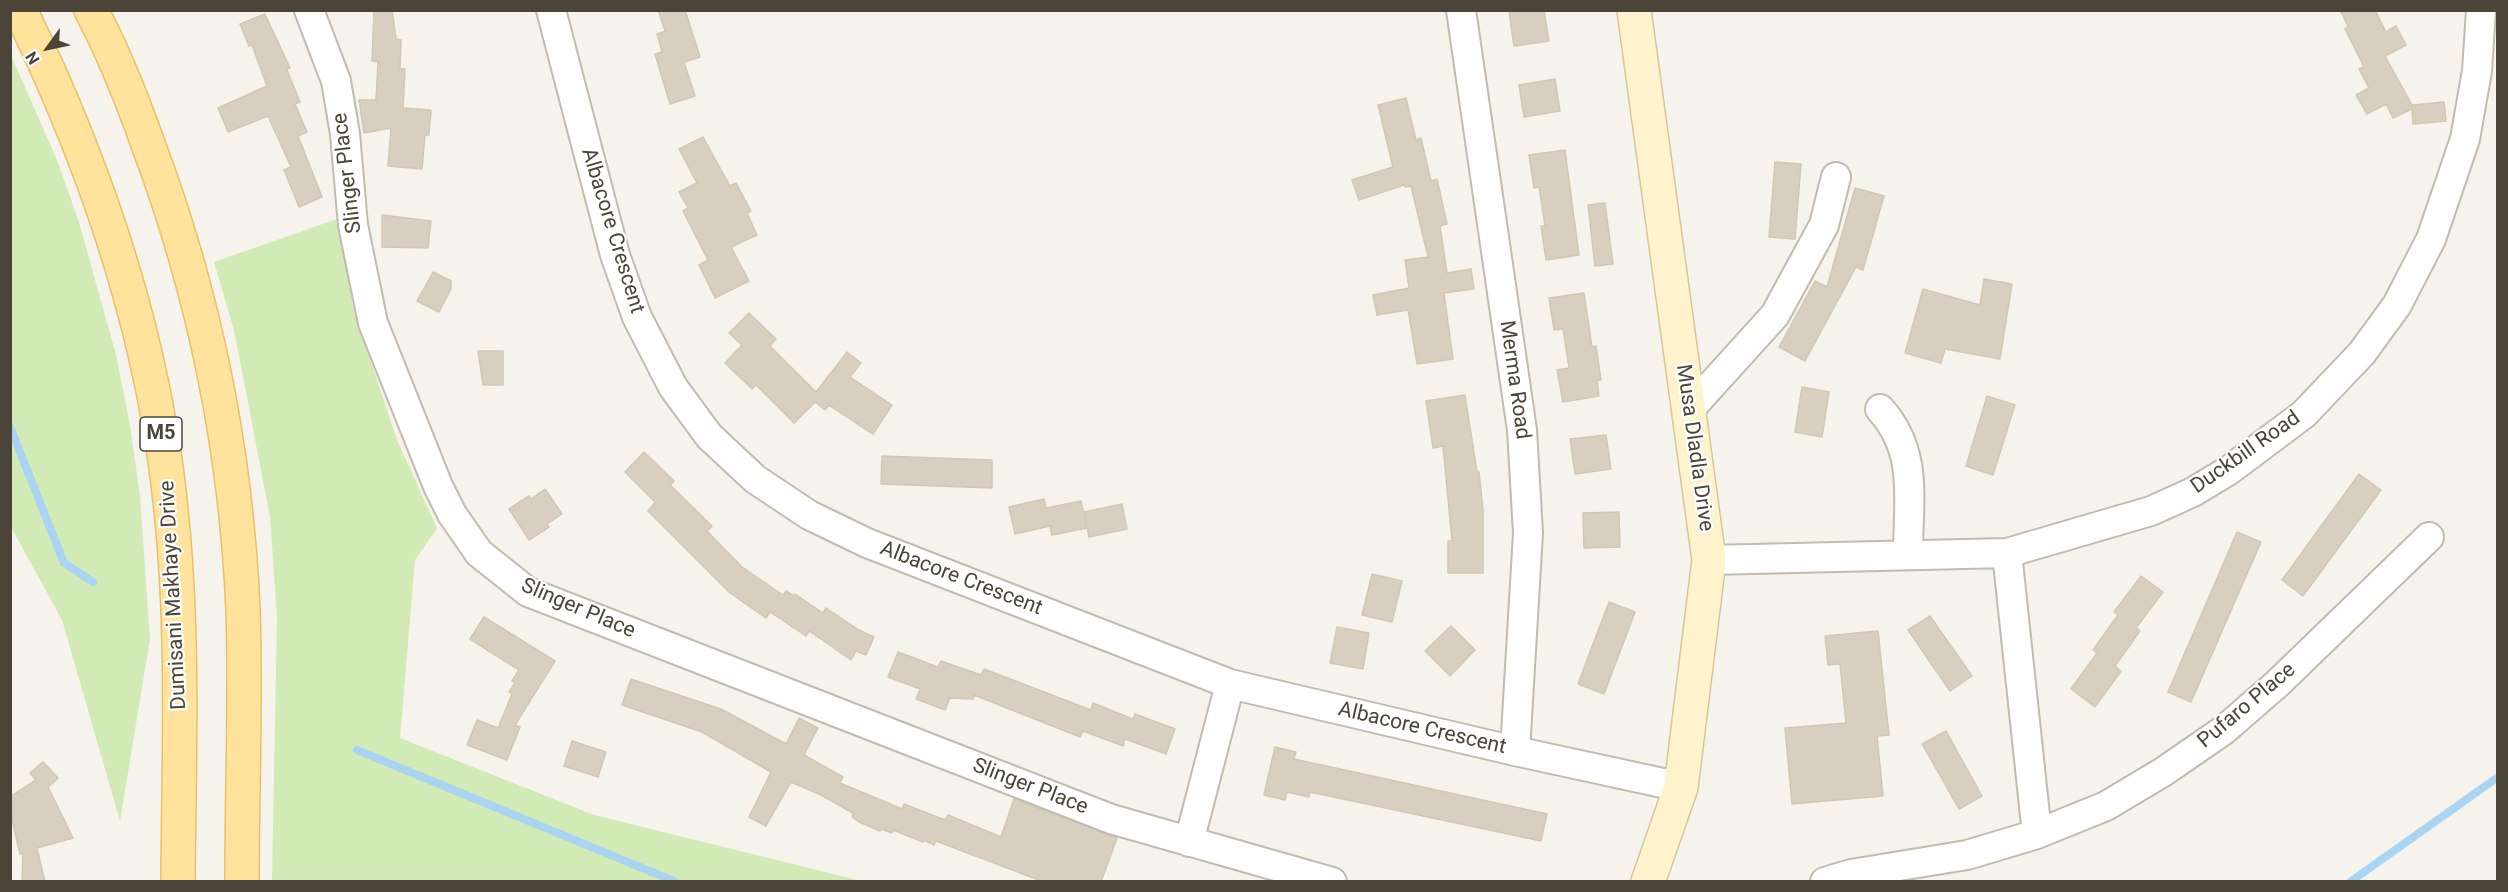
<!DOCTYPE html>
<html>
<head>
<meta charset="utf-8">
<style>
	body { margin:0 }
	#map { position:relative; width:2508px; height:892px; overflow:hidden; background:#f6f3ec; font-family:Roboto,sans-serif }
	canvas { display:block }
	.frame { position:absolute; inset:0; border:12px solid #4b4439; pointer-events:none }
	.north { position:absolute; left:18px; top:18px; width:60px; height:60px; -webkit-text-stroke:4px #fff; paint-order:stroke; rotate:237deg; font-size:16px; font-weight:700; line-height:24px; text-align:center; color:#4b4439 }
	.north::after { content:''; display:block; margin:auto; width:21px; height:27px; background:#4b4439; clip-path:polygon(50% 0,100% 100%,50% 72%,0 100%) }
</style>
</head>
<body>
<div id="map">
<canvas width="2508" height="892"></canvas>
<div class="frame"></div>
<div class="north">N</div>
</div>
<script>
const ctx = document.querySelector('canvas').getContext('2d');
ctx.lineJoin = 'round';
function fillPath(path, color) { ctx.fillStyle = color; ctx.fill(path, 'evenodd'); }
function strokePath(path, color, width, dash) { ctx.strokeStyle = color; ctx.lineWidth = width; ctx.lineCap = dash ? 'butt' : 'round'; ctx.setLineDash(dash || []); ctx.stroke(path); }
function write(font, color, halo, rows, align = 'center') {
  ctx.font = font + ' Roboto,sans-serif'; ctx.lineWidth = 4.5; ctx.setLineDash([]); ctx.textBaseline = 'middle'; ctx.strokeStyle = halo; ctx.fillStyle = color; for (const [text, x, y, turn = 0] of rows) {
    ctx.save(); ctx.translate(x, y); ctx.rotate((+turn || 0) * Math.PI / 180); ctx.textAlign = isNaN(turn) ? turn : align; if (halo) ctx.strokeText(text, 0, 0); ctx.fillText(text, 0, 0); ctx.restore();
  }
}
const green = new Path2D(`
	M 10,53 L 57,160 L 79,222 L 116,355 L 130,425 L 140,496 L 150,639 L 120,821 L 62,620 L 11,527 Z
	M 337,219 L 354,311 L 397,440 L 437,528 L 415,560 L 400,738 L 594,815 L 862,881 L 272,881 L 277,616 L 270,517 L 234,330 L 214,262 Z`);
const stream = new Path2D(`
	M 10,427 L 64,563 L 93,582
	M 357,750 L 676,882
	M 2350,882 L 2498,777`);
const building = new Path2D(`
	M 374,10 L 392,10 L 396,39 L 401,40 L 400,69 L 405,69 L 403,108 L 431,110 L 429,135 L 425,135 L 422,169 L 388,166 L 391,128 L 364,133 L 359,100 L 376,100 L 378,62 L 372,61 Z
	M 658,10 L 685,10 L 700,57 L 684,62 L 695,96 L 670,104 L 655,54 L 662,52 L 657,34 L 665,31 Z
	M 1520,10 L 1544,10 L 1549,41 L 1514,46 L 1509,12 Z
	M 2340,10 L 2375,10 L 2386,32 L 2396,26 L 2406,45 L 2385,56 L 2412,105 L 2444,102 L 2446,121 L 2413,124 L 2412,109 L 2393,118 L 2386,104 L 2367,114 L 2356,95 L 2369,88 L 2359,69 L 2364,67 L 2345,29 L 2348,26 Z
	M 265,14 L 290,68 L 287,70 L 300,102 L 295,104 L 307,132 L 298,136 L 322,197 L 299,207 L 284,170 L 291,167 L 268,116 L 228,132 L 218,108 L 267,86 L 252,45 L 249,46 L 240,24 Z
	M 1555,79 L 1560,111 L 1524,117 L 1519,85 Z
	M 1406,98 L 1416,140 L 1421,138 L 1431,181 L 1437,179 L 1447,224 L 1440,226 L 1447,273 L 1471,269 L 1474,289 L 1444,293 L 1453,359 L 1417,364 L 1408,310 L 1377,315 L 1373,295 L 1409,288 L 1405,260 L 1428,257 L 1411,186 L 1405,187 L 1404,185 L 1359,200 L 1352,180 L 1393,167 L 1378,105 Z
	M 703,137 L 730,186 L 736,183 L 751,211 L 747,213 L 757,235 L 731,247 L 749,281 L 715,298 L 699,265 L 708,260 L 683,211 L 688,208 L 679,192 L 697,183 L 679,149 Z
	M 1565,150 L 1579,255 L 1546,260 L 1541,226 L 1545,226 L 1539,187 L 1534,188 L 1529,155 Z
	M 1775,162 L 1801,164 L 1795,239 L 1769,237 Z
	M 1855,188 L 1884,196 L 1863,270 L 1856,267 L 1805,361 L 1779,347 L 1815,281 L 1827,287 Z
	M 1605,203 L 1613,264 L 1595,266 L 1588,205 Z
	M 382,215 L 431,221 L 428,248 L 382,247 Z
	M 433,272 L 451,281 L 451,289 L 439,312 L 417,301 Z
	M 1984,279 L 2012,284 L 2000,359 L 1945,349 L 1941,363 L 1905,353 L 1923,289 L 1980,305 Z
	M 1584,293 L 1592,347 L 1596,346 L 1601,380 L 1597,380 L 1599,396 L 1563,402 L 1557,370 L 1569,368 L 1563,329 L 1554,330 L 1549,298 Z
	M 749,313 L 776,339 L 770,346 L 816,392 L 847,352 L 861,363 L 850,377 L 892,405 L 873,434 L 829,405 L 825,410 L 815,402 L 794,423 L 756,385 L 752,389 L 725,363 L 742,345 L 729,333 Z
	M 478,351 L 503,351 L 503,385 L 483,385 Z
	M 1802,387 L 1829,392 L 1822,437 L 1795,432 Z
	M 1465,395 L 1477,472 L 1479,472 L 1483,510 L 1483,573 L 1448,573 L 1448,541 L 1452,541 L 1443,446 L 1433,448 L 1426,401 Z
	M 1987,396 L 2015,405 L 1993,475 L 1966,466 Z
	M 1606,435 L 1611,469 L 1575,474 L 1570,439 Z
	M 644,452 L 674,481 L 670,485 L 712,526 L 707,531 L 742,567 L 783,595 L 786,591 L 794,596 L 795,594 L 823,613 L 826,608 L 859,630 L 874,637 L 866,655 L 856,651 L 851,660 L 809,631 L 806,636 L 770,612 L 766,618 L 730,593 L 648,511 L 655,502 L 625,472 Z
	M 882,456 L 992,460 L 992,488 L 881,484 Z
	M 2359,474 L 2381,490 L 2303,596 L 2282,580 Z
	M 545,489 L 562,514 L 547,524 L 549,527 L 529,540 L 509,509 L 529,496 L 531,499 Z
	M 1044,499 L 1046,508 L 1081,501 L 1087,528 L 1052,535 L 1050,526 L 1015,534 L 1009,507 Z
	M 1122,504 L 1127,529 L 1089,537 L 1084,512 Z
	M 1619,512 L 1620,547 L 1584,548 L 1583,513 Z
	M 2237,532 L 2261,542 L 2191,702 L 2168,692 Z
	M 1372,574 L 1402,581 L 1392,622 L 1362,615 Z
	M 2141,576 L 2163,592 L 2136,628 L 2140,631 L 2115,666 L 2121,671 L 2095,707 L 2071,689 L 2097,653 L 2093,650 L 2118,615 L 2114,612 Z
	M 1609,602 L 1635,612 L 1604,694 L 1578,684 Z
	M 1930,616 L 1972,676 L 1950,691 L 1908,630 Z
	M 484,617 L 555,661 L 515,725 L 520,727 L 507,760 L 467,745 L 477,720 L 498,728 L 512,694 L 509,692 L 515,683 L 512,681 L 519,670 L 470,639 Z
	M 1451,626 L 1475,650 L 1450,676 L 1425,651 Z
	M 1337,627 L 1369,633 L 1363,669 L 1330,663 Z
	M 1878,631 L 1889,735 L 1877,736 L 1883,796 L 1792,804 L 1785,728 L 1846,723 L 1840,664 L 1828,665 L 1825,636 Z
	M 898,652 L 938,667 L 941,661 L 981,675 L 984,669 L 1091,710 L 1093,703 L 1133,719 L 1135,714 L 1175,729 L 1166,754 L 1125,739 L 1123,746 L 1083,731 L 1080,737 L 974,695 L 973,699 L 950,698 L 945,710 L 916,699 L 920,689 L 888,677 Z
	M 631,679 L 721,709 L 786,744 L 799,718 L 818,728 L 804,755 L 843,777 L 840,783 L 902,809 L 904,804 L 945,820 L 948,815 L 1001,837 L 1014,799 L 1117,838 L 1101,882 L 1044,882 L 936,841 L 934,845 L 924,840 L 923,842 L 893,830 L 892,833 L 881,829 L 880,831 L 859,822 L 852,817 L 853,813 L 821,795 L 791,782 L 766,826 L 749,817 L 771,772 L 702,732 L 622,705 Z
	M 1946,731 L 1982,796 L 1959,809 L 1922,744 Z
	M 572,741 L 606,752 L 598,777 L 564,766 Z
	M 1275,747 L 1296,752 L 1294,759 L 1547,814 L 1541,841 L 1310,792 L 1309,797 L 1287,792 L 1285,800 L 1264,795 Z
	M 43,762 L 58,778 L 48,787 L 73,838 L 37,848 L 45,882 L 22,882 L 23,853 L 20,854 L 10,812 L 10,797 L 36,780 L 30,773 Z`);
const street = new Path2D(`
	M 309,10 L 336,81 L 345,134 L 353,225 L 373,323 L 438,486 L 452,514 L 479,553 L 528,592 L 1111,819 L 1332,882
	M 551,10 L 615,255 L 637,317 L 673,387 L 709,436 L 755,479 L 809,515 L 867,543 L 1230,684 L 1515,751 L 1681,787
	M 1461,10 L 1522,430 L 1528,533 L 1515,751
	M 1880,409 C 1919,452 1908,500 1908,554
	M 1689,410 L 1775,315 L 1824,225 L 1836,177
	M 2007,553 L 2037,834
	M 1709,560 L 2007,553 L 2151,511 L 2193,492 L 2228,471 L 2304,414 L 2362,353 L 2397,305 L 2431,239 L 2465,139 L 2477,71 L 2481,10
	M 1189,842 L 1230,684
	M 1825,882 L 1851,874 L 1967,855 L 2037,834 L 2106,806 L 2163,772 L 2224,730 L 2278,683 L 2429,537`);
const secondary = new Path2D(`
	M 1634,10 L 1709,560 L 1681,787 L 1648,882`);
const primary = new Path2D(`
	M 20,10 C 97,168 154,335 171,510 C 184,634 179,758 178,882
	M 91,10 C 114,53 132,99 148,144 C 204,293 236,450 243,609 C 246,700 242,791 242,882`);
const shields = [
	[161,434,42]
];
const shieldNames = [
	["M5",161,434]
];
const streetNames = [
	["Slinger Place",348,173,-97],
	["Albacore Crescent",612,231,73],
	["Merma Road",1514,380,82],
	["Musa Dladla Drive",1694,448,82],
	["Duckbill Road",2246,453,-35],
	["Albacore Crescent",961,579,21],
	["Dumisani Makhaye Drive",174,595,-93],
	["Slinger Place",578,609,23],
	["Pufaro Place",2247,706,-40],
	["Albacore Crescent",1422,729,13],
	["Slinger Place",1030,787,21]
];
fillPath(green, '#d2eab5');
strokePath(stream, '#a9d4f2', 8);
fillPath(building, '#d8cfc1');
strokePath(building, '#d3c7b4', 1.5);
strokePath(street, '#c2bbae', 32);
strokePath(secondary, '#d6c79b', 36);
strokePath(primary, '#e6c16a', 36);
strokePath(street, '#fff', 28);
strokePath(secondary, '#fff3cd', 33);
strokePath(primary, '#ffe39c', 33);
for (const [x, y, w] of shields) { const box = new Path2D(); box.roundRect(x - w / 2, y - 17, w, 34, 4.5); ctx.fillStyle = '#fff'; ctx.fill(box); strokePath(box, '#4b4439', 1.5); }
write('bold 20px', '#4b4439', null, shieldNames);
write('21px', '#4b4439', '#fff', streetNames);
</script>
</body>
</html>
